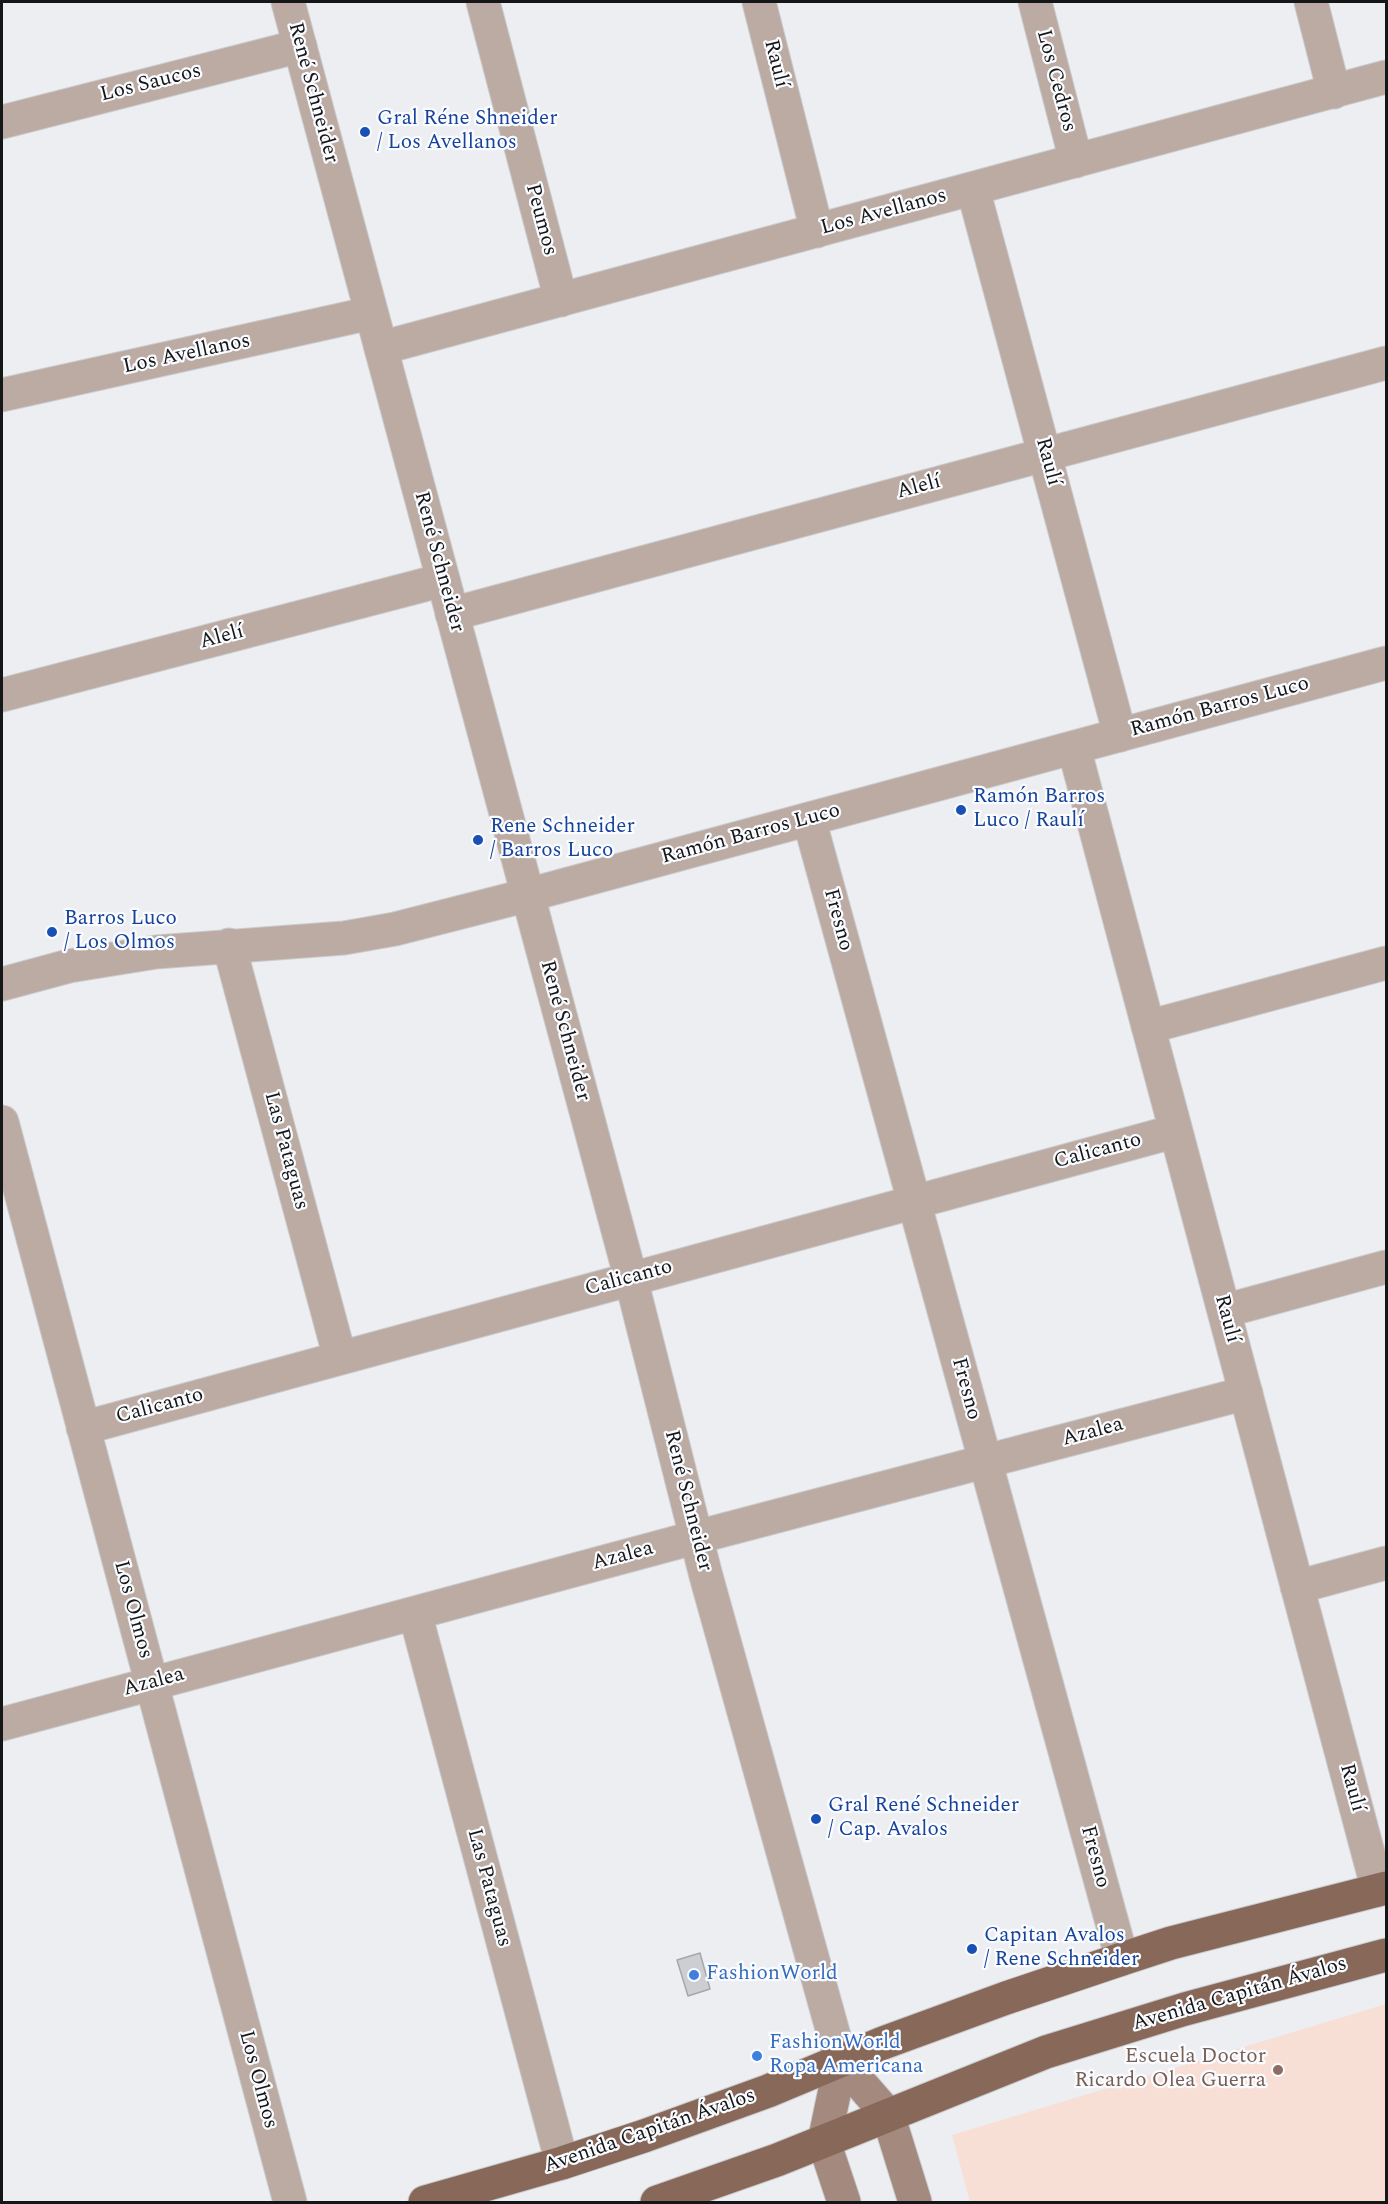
<!DOCTYPE html>
<html>
<head>
<meta charset="utf-8">
<style>
	body { margin:0 }
	#map { position:relative; width:1388px; height:2204px; overflow:hidden; background:#edeef1; font-family:Spectral,serif }
	canvas { display:block }
	.frame { position:absolute; inset:0; border:3px solid #151617; pointer-events:none }
</style>
</head>
<body>
<div id="map">
<canvas width="1388" height="2204"></canvas>
<div class="frame"></div>
</div>
<script>
const ctx = document.querySelector('canvas').getContext('2d');
ctx.lineJoin = 'round';
function fillPath(path, color) { ctx.fillStyle = color; ctx.fill(path, 'evenodd'); }
function strokePath(path, color, width, dash) { ctx.strokeStyle = color; ctx.lineWidth = width; ctx.lineCap = dash ? 'butt' : 'round'; ctx.setLineDash(dash || []); ctx.stroke(path); }
function write(font, color, halo, rows, align = 'center') {
  ctx.font = font + ' Spectral,serif'; ctx.lineWidth = 4.5; ctx.setLineDash([]); ctx.textBaseline = 'middle'; ctx.strokeStyle = halo; ctx.fillStyle = color; for (const [text, x, y, turn = 0] of rows) {
    ctx.save(); ctx.translate(x, y); ctx.rotate((+turn || 0) * Math.PI / 180); ctx.textAlign = isNaN(turn) ? turn : align; if (halo) ctx.strokeText(text, 0, 0); ctx.fillText(text, 0, 0); ctx.restore();
  }
}
const education = new Path2D(`
	M 1386,2004 L 1386,2202 L 970,2202 L 952,2135 Z`);
const building = new Path2D(`
	M 700,1953 L 710,1989 L 688,1996 L 677,1960 Z`);
const minor = new Path2D(`
	M 483,2 L 561,300
	M 759,2 L 817,231
	M 1035,2 L 1076,161
	M 1311,2 L 1334,92
	M 2,122 L 300,46
	M 973,189 L 1120,735
	M 381,348 L 1386,77
	M 2,395 L 371,313
	M 452,614 L 1386,363
	M 2,695 L 443,580
	M 1074,748 L 1378,1890
	M 809,819 L 1122,1959
	M 229,945 L 340,1358
	M 2,984 L 69,966 L 156,952 L 344,938 L 395,929 L 528,895
	M 1148,1027 L 1386,963
	M 2,1122 L 290,2202
	M 1224,1311 L 1386,1267
	M 83,1428 L 1176,1131
	M 1297,1587 L 1386,1563
	M 415,1613 L 562,2163
	M 2,1724 L 697,1537 L 1246,1393`);
const tertiary = new Path2D(`
	M 288,2 L 631,1279 L 706,1576 L 841,2061
	M 528,895 L 1386,663`);
const secondary = new Path2D(`
	M 841,2061 L 888,2115 L 915,2202
	M 841,2061 L 824,2142 L 844,2202`);
const trunk = new Path2D(`
	M 425,2202 L 562,2163 L 644,2136 L 768,2091 L 883,2043 L 1006,1998 L 1122,1959 L 1171,1943 L 1386,1888
	M 657,2202 L 777,2160 L 1046,2052 L 1185,2009 L 1386,1955`);
const markers = [
	[365,132,6,"#1a4fb4"],
	[961,810,6,"#1a4fb4"],
	[478,840,6,"#1a4fb4"],
	[52,932,6,"#1a4fb4"],
	[816,1819,6,"#1a4fb4"],
	[972,1949,6,"#1a4fb4"],
	[694,1975,6,"#3f7fe0"],
	[757,2056,6,"#3f7fe0"],
	[1278,2070,6,"#8d6e63"]
];
const streetNames = [
	["Raulí",775,64,76],
	["Los Cedros",1055,81,75],
	["Los Saucos",151,84,-14],
	["René Schneider",312,93,75],
	["Los Avellanos",884,213,-15],
	["Peumos",540,220,75],
	["Los Avellanos",187,355,-12],
	["Raulí",1047,462,75],
	["Alelí",919,488,-15],
	["René Schneider",438,562,75],
	["Alelí",222,638,-15],
	["Ramón Barros Luco",1220,708,-15],
	["Ramón Barros Luco",751,835,-15],
	["Fresno",837,920,75],
	["René Schneider",564,1031,75],
	["Las Pataguas",285,1151,75],
	["Calicanto",1098,1152,-15],
	["Calicanto",629,1279,-15],
	["Raulí",1226,1319,75],
	["Fresno",965,1389,75],
	["Calicanto",160,1407,-15],
	["Azalea",1093,1433,-15],
	["René Schneider",687,1501,76],
	["Azalea",623,1557,-15],
	["Los Olmos",132,1610,75],
	["Azalea",154,1683,-15],
	["Raulí",1351,1788,75],
	["Fresno",1094,1857,75],
	["Las Pataguas",488,1888,75],
	["Avenida Capitán Ávalos",1240,1995,-16],
	["Los Olmos",257,2080,75],
	["Avenida Capitán Ávalos",650,2132,-19]
];
const transitNames = [
	["Gral Réne Shneider",377,120],
	["/ Los Avellanos",377,144],
	["Ramón Barros",973,798],
	["Luco / Raulí",973,822],
	["Rene Schneider",490,828],
	["/ Barros Luco",490,852],
	["Barros Luco",64,920],
	["/ Los Olmos",64,944],
	["Gral René Schneider",828,1807],
	["/ Cap. Avalos",828,1831],
	["Capitan Avalos",984,1937],
	["/ Rene Schneider",984,1961]
];
const shopNames = [
	["FashionWorld",706,1975],
	["FashionWorld",769,2044],
	["Ropa Americana",769,2068]
];
const educationNames = [
	["Escuela Doctor",1266,2058],
	["Ricardo Olea Guerra",1266,2082]
];
fillPath(education, '#f8dfd6');
fillPath(building, '#cdced1');
strokePath(building, '#a6a7aa', 1.5);
strokePath(minor, '#cacbce', 35);
strokePath(tertiary, '#cacbce', 35);
strokePath(secondary, '#cacbce', 35);
strokePath(trunk, '#cacbce', 35);
strokePath(minor, '#bcaba3', 33);
strokePath(tertiary, '#bcaba3', 33);
strokePath(secondary, '#a3897e', 33);
strokePath(trunk, '#886858', 33);
for (const [x, y, r, color] of markers) { const dot = new Path2D(); dot.arc(x, y, r, 0, 2 * Math.PI); ctx.fillStyle = color; ctx.fill(dot); strokePath(dot, '#fbfcff', 2); }
write('21px', '#151617', '#fbfcff', streetNames);
write('21px', '#164399', '#fbfcff', transitNames, 'left');
write('21px', '#366cbe', '#fbfcff', shopNames, 'left');
write('21px', '#785e54', '#fbfcff', educationNames, 'right');
</script>
</body>
</html>
